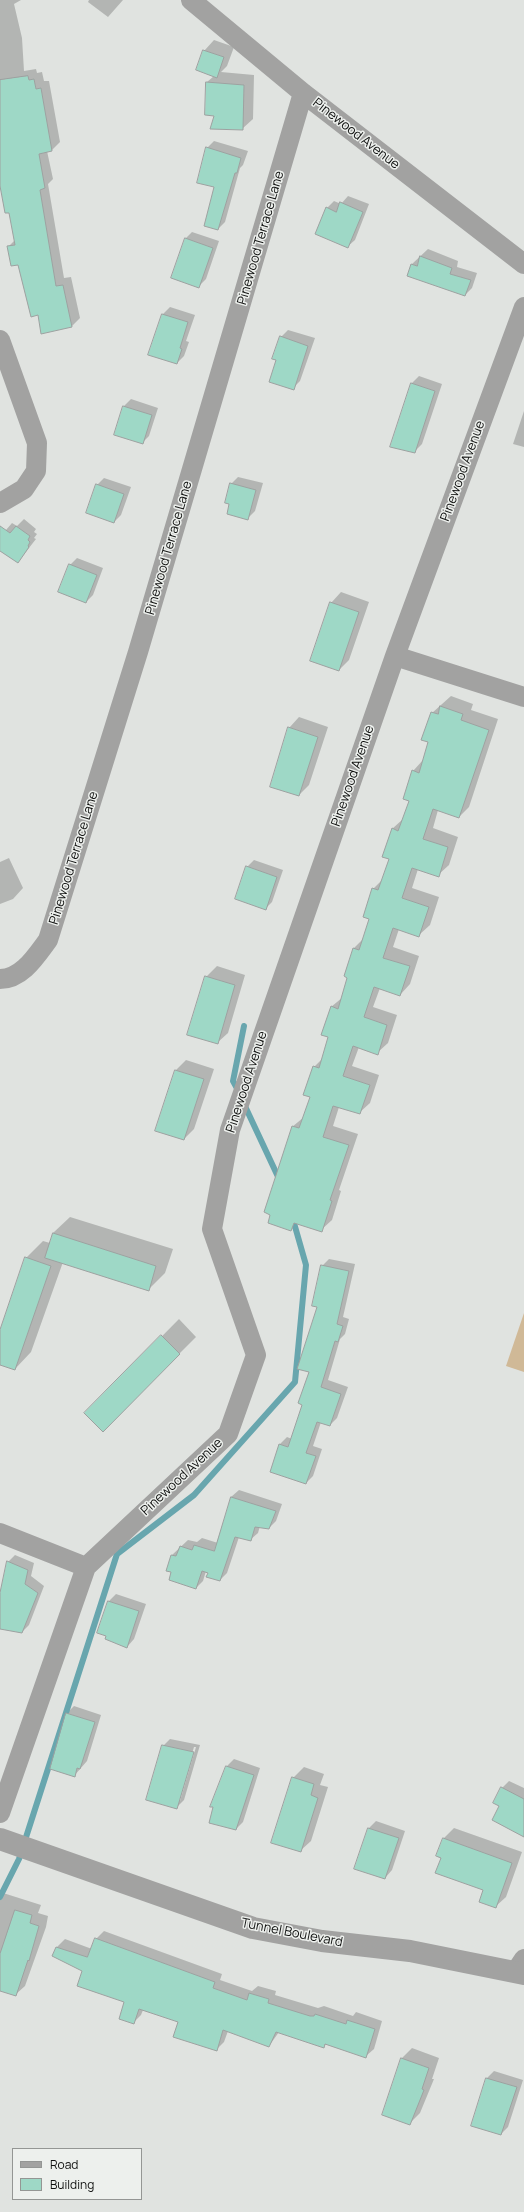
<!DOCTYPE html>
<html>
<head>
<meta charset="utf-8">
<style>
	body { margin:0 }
	#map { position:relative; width:524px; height:2212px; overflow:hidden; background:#e0e3e0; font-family:Manrope,sans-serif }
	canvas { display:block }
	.legend { position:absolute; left:12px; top:2148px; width:130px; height:52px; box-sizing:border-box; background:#edf0ed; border:1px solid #949694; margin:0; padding:5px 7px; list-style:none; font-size:12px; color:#0f100f }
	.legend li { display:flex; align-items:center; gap:8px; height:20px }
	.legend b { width:20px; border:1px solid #949694 }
</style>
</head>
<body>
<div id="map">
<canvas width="524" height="2212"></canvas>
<ul class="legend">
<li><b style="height:5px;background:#a2a2a1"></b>Road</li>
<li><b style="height:11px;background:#9ed8c6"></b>Building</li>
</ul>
</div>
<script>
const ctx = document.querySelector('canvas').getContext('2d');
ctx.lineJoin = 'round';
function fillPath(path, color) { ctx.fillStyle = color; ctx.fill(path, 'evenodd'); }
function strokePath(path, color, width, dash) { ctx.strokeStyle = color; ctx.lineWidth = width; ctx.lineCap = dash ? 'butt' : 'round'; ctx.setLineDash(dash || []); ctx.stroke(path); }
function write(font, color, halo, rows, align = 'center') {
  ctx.font = font + ' Manrope,sans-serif'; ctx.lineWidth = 3; ctx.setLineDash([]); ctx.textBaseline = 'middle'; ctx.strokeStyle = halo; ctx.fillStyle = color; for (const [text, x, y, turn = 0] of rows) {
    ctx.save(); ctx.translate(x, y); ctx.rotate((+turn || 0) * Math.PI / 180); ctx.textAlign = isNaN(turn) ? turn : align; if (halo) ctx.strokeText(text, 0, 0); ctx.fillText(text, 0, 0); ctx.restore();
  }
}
const green = new Path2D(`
	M 524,1313 L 524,1372 L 506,1366 Z`);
const shadow = new Path2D(`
	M 0,0 L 21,0 L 14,4 L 22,38 L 24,71 L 36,69 L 37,73 L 42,72 L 44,81 L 49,81 L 60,142 L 52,150 L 47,151 L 53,179 L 48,184 L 64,278 L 71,277 L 80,318 L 71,327 L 38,314 L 19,264 L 8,247 L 15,240 L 10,211 L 0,183 Z
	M 89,0 L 123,0 L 108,17 L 88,2 Z
	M 214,40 L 234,47 L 227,66 L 221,72 L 254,75 L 253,119 L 242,129 L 215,115 L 206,114 L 207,82 L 214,76 L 204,51 Z
	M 214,141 L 248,151 L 243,165 L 240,168 L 225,222 L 218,229 L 216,186 L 207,148 Z
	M 348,196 L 369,204 L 355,240 L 347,247 L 327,208 L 334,201 L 341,204 Z
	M 192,232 L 219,241 L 206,279 L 199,286 L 185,239 Z
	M 428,249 L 458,261 L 457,267 L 477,273 L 472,288 L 465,295 L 412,264 Z
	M 170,307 L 195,315 L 186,341 L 189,342 L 184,356 L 177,363 L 150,355 L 163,314 Z
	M 288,330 L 315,338 L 300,381 L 293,388 L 277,360 L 281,337 Z
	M 419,376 L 442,384 L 422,444 L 415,451 L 392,446 L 412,383 Z
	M 131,399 L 158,408 L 149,436 L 142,443 L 124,406 Z
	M 524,411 L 524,447 L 513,444 Z
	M 238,477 L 263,483 L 255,511 L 248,518 L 230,504 L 231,484 Z
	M 104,478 L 131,487 L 121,515 L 114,522 L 97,485 Z
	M 24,519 L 36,529 L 34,532 L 37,534 L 34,538 L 36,539 L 18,562 L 0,549 L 0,537 L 12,523 L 17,526 Z
	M 77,558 L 103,568 L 93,595 L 86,602 L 70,565 Z
	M 341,592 L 369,602 L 349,660 L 339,670 L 331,603 Z
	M 451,696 L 473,704 L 471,710 L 498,719 L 469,807 L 459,817 L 438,810 L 433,828 L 458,837 L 449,865 L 438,875 L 418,869 L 412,888 L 439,897 L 430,925 L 419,935 L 399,929 L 393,947 L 419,956 L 410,984 L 400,995 L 380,988 L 373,1007 L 397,1015 L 388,1043 L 377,1053 L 359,1047 L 352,1066 L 379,1075 L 370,1103 L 359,1113 L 339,1107 L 333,1126 L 358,1134 L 339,1190 L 341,1191 L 332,1220 L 321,1230 L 298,1223 L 291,1230 L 292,1127 L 304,1117 L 311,1096 L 314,1067 L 323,1058 L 329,1037 L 331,1007 L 343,997 L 354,948 L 364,938 L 371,919 L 373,889 L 383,879 L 390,859 L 392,829 L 403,819 L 411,800 L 413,771 L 423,760 L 430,742 L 432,713 Z
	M 299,717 L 328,727 L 309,785 L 299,795 L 289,728 Z
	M 9,858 L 23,888 L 13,899 L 0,904 L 0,862 Z
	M 254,860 L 283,870 L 272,902 L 265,909 L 247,867 Z
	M 217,966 L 245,975 L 228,1033 L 217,1043 L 206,977 Z
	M 186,1060 L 214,1069 L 194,1129 L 184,1139 L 176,1070 Z
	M 70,1217 L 173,1249 L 165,1273 L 148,1290 L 63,1262 L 31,1352 L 15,1369 L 0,1364 L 0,1333 L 26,1258 L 43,1241 L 50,1243 L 53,1233 Z
	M 329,1259 L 355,1264 L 343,1317 L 349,1319 L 345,1334 L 340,1339 L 328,1380 L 348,1387 L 337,1418 L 330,1425 L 321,1422 L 313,1446 L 322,1449 L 313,1476 L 306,1483 L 271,1472 L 280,1444 L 287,1437 L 292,1439 L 304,1404 L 310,1372 L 322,1266 Z
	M 179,1319 L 196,1337 L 103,1430 L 86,1413 Z
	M 239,1490 L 282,1504 L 276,1521 L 269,1528 L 260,1526 L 258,1533 L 250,1540 L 239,1537 L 227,1573 L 220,1580 L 206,1571 L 203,1581 L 196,1588 L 172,1572 L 167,1570 L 172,1555 L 188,1540 L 197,1542 L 202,1538 L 218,1543 L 231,1497 Z
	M 15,1555 L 34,1563 L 31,1576 L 44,1586 L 29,1625 L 22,1632 L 0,1628 L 0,1598 L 8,1562 Z
	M 116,1594 L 146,1604 L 134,1639 L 127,1647 L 109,1601 Z
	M 74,1706 L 101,1715 L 87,1761 L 74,1776 L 51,1768 L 67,1713 Z
	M 170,1739 L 200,1745 L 184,1800 L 176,1808 L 163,1746 ZM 194,1747 L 196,1747 L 180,1801 L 178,1801 Z
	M 234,1759 L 260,1768 L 243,1822 L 236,1829 L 227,1766 Z
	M 304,1767 L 324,1774 L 320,1785 L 328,1787 L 311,1841 L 300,1851 L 293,1778 Z
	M 509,1781 L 524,1788 L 524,1835 L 500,1806 L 502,1788 Z
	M 376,1821 L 405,1831 L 392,1870 L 385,1878 L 356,1868 L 369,1828 Z
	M 454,1828 L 522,1852 L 506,1897 L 495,1907 L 484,1890 L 437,1856 L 444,1838 Z
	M 0,1892 L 41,1905 L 38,1913 L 48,1916 L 46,1927 L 25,1986 L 15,1995 L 0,1990 Z
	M 104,1931 L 222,1974 L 220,1980 L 252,1991 L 258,1986 L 276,1991 L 275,1995 L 318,2008 L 324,2006 L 353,2016 L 356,2012 L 382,2021 L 374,2049 L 366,2056 L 326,2044 L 323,2047 L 279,2032 L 269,2046 L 228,2031 L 224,2042 L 216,2050 L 179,2021 L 143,2010 L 141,2015 L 133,2023 L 126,2001 L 83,1971 L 54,1955 L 57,1947 L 65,1939 L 92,1949 L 96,1939 Z
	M 412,2048 L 439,2058 L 432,2079 L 434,2079 L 420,2113 L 410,2123 L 401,2059 Z
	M 494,2071 L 523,2080 L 508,2127 L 501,2134 L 487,2078 Z`);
const stream = new Path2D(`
	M 239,1092 L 233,1081 L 244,1026
	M 244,1104 L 280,1181
	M 0,1897 L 19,1859 L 117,1554 L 194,1495 L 295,1382 L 306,1265 L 292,1216`);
const building = new Path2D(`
	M 203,50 L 224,57 L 217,78 L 196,70 Z
	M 28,76 L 29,80 L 34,79 L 36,89 L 41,88 L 52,151 L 39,154 L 45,188 L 40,190 L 56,286 L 63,285 L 72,327 L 41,334 L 38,315 L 31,317 L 18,265 L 11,266 L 7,246 L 15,245 L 9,213 L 5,213 L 0,186 L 0,80 Z
	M 206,82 L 244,85 L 243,130 L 210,129 L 214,116 L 205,115 Z
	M 206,147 L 241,158 L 237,173 L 235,173 L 218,230 L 204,226 L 214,187 L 197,183 Z
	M 340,202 L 363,212 L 348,248 L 315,234 L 326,207 L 336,212 Z
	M 185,238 L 213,248 L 199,288 L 171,278 Z
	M 420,256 L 452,268 L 450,274 L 471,280 L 465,296 L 407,276 L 411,264 L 417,266 Z
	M 162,314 L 188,322 L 180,348 L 182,349 L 177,364 L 148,355 Z
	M 280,336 L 308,346 L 294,390 L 269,382 L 276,360 L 272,359 Z
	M 411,383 L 435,391 L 415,453 L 390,447 Z
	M 123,406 L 152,415 L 143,444 L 114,435 Z
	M 230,483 L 256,490 L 248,520 L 227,514 L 229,504 L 225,503 Z
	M 96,484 L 124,494 L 114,523 L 86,513 Z
	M 0,526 L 10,533 L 16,526 L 30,536 L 28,540 L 30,542 L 28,546 L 29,547 L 18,563 L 0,551 Z
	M 69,564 L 97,575 L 86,603 L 58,592 Z
	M 330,602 L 359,612 L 339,671 L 310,661 Z
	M 440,706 L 463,714 L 461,720 L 489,730 L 459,818 L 433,809 L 423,839 L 448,847 L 439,877 L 412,868 L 402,898 L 429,907 L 419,937 L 393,928 L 383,958 L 410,966 L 400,996 L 374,987 L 364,1017 L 387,1025 L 378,1055 L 353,1046 L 343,1076 L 370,1085 L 360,1114 L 333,1106 L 323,1137 L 349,1145 L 330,1200 L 332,1201 L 322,1232 L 294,1223 L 291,1231 L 268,1223 L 270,1215 L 264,1212 L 292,1126 L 299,1128 L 310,1097 L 303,1095 L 313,1066 L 319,1068 L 328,1037 L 321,1035 L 331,1006 L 338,1009 L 347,978 L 344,976 L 353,948 L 359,950 L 369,919 L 363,917 L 372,888 L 378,890 L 389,859 L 382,857 L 392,828 L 398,831 L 409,801 L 403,799 L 412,770 L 419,773 L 428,742 L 421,740 L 431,712 L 438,714 Z
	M 288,727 L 318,737 L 299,796 L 270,787 Z
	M 246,866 L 277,877 L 266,910 L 235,899 Z
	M 205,976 L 235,985 L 218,1044 L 187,1035 Z
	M 175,1070 L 204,1079 L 184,1140 L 155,1131 Z
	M 53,1233 L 156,1266 L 149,1291 L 45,1258 Z
	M 25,1257 L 51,1266 L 15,1370 L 0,1365 L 0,1330 Z
	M 321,1265 L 349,1271 L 337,1324 L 343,1326 L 338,1342 L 335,1341 L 321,1387 L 341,1394 L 330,1426 L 317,1422 L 306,1453 L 316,1456 L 306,1484 L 270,1472 L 279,1444 L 288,1447 L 302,1405 L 298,1403 L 309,1372 L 297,1369 L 317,1307 L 312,1306 Z
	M 161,1335 L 180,1354 L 103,1432 L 84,1413 Z
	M 231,1497 L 276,1511 L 269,1529 L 255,1527 L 251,1541 L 235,1537 L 220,1581 L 206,1577 L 208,1573 L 202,1571 L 196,1589 L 169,1580 L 171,1572 L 166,1571 L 171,1555 L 176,1556 L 180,1546 L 192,1550 L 194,1545 L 214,1551 Z
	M 7,1561 L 28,1570 L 25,1584 L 38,1593 L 22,1633 L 0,1629 L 0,1593 Z
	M 108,1601 L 139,1611 L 127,1648 L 105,1639 L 106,1636 L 97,1633 Z
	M 66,1713 L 95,1722 L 80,1769 L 77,1768 L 75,1777 L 50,1769 Z
	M 162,1745 L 194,1752 L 177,1809 L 146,1800 Z
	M 226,1766 L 254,1775 L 236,1830 L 209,1823 L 213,1807 L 210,1807 Z
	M 292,1777 L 314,1784 L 311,1795 L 318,1798 L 301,1852 L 271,1843 Z
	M 501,1787 L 524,1799 L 524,1837 L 492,1820 L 499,1806 L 493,1803 Z
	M 368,1828 L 399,1838 L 385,1879 L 354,1869 Z
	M 443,1838 L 512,1863 L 496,1908 L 479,1902 L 483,1890 L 435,1873 L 441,1858 L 436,1856 Z
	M 15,1910 L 32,1915 L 30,1923 L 39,1926 L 29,1961 L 28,1960 L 16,1996 L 0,1991 L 0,1954 Z
	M 95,1938 L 215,1982 L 213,1988 L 247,2000 L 249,1993 L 269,1999 L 268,2003 L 310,2016 L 314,2016 L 315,2014 L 346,2024 L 347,2020 L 375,2029 L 366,2058 L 325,2044 L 324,2048 L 276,2032 L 269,2047 L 223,2030 L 217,2051 L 173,2037 L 178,2022 L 139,2009 L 134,2024 L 119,2019 L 124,2002 L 77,1986 L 82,1971 L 52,1956 L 56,1947 L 87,1957 Z
	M 401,2058 L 429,2068 L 422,2089 L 424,2090 L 410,2125 L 382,2115 Z
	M 486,2078 L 517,2087 L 501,2135 L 471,2126 Z`);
const minor = new Path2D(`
	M 191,0 L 303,93 L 524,264
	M 0,340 L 37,443 L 36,471 L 24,489 L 0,503
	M 395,656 L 524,697
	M 0,979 C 22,979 36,956 48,940 L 138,652 L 303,93
	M 0,1533 L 86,1567
	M 0,1813 L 86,1567 L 228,1434 L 256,1355 L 212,1229 L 230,1130 L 395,656 L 524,307
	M 516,1971 L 524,1959`);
const tertiary = new Path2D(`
	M 0,1839 L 253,1928 L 322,1941 L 410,1951 L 524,1974`);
const streetNames = [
	["Pinewood Avenue",356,134,38],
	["Pinewood Terrace Lane",261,238,-74],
	["Pinewood Avenue",463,471,-70],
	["Pinewood Terrace Lane",169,548,-74],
	["Pinewood Avenue",353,776,-71],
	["Pinewood Terrace Lane",74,858,-73],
	["Pinewood Avenue",247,1082,-72],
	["Pinewood Avenue",182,1477,-43],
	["Tunnel Boulevard",292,1933,11]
];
fillPath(green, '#d0b997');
fillPath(shadow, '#0003');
strokePath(stream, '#68a6ae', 6);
fillPath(building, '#9ed8c6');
strokePath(building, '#9da1a0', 1);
strokePath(minor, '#a2a2a1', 20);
strokePath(tertiary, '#a2a2a1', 22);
write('13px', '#0f100f', '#edf0ed', streetNames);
</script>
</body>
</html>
